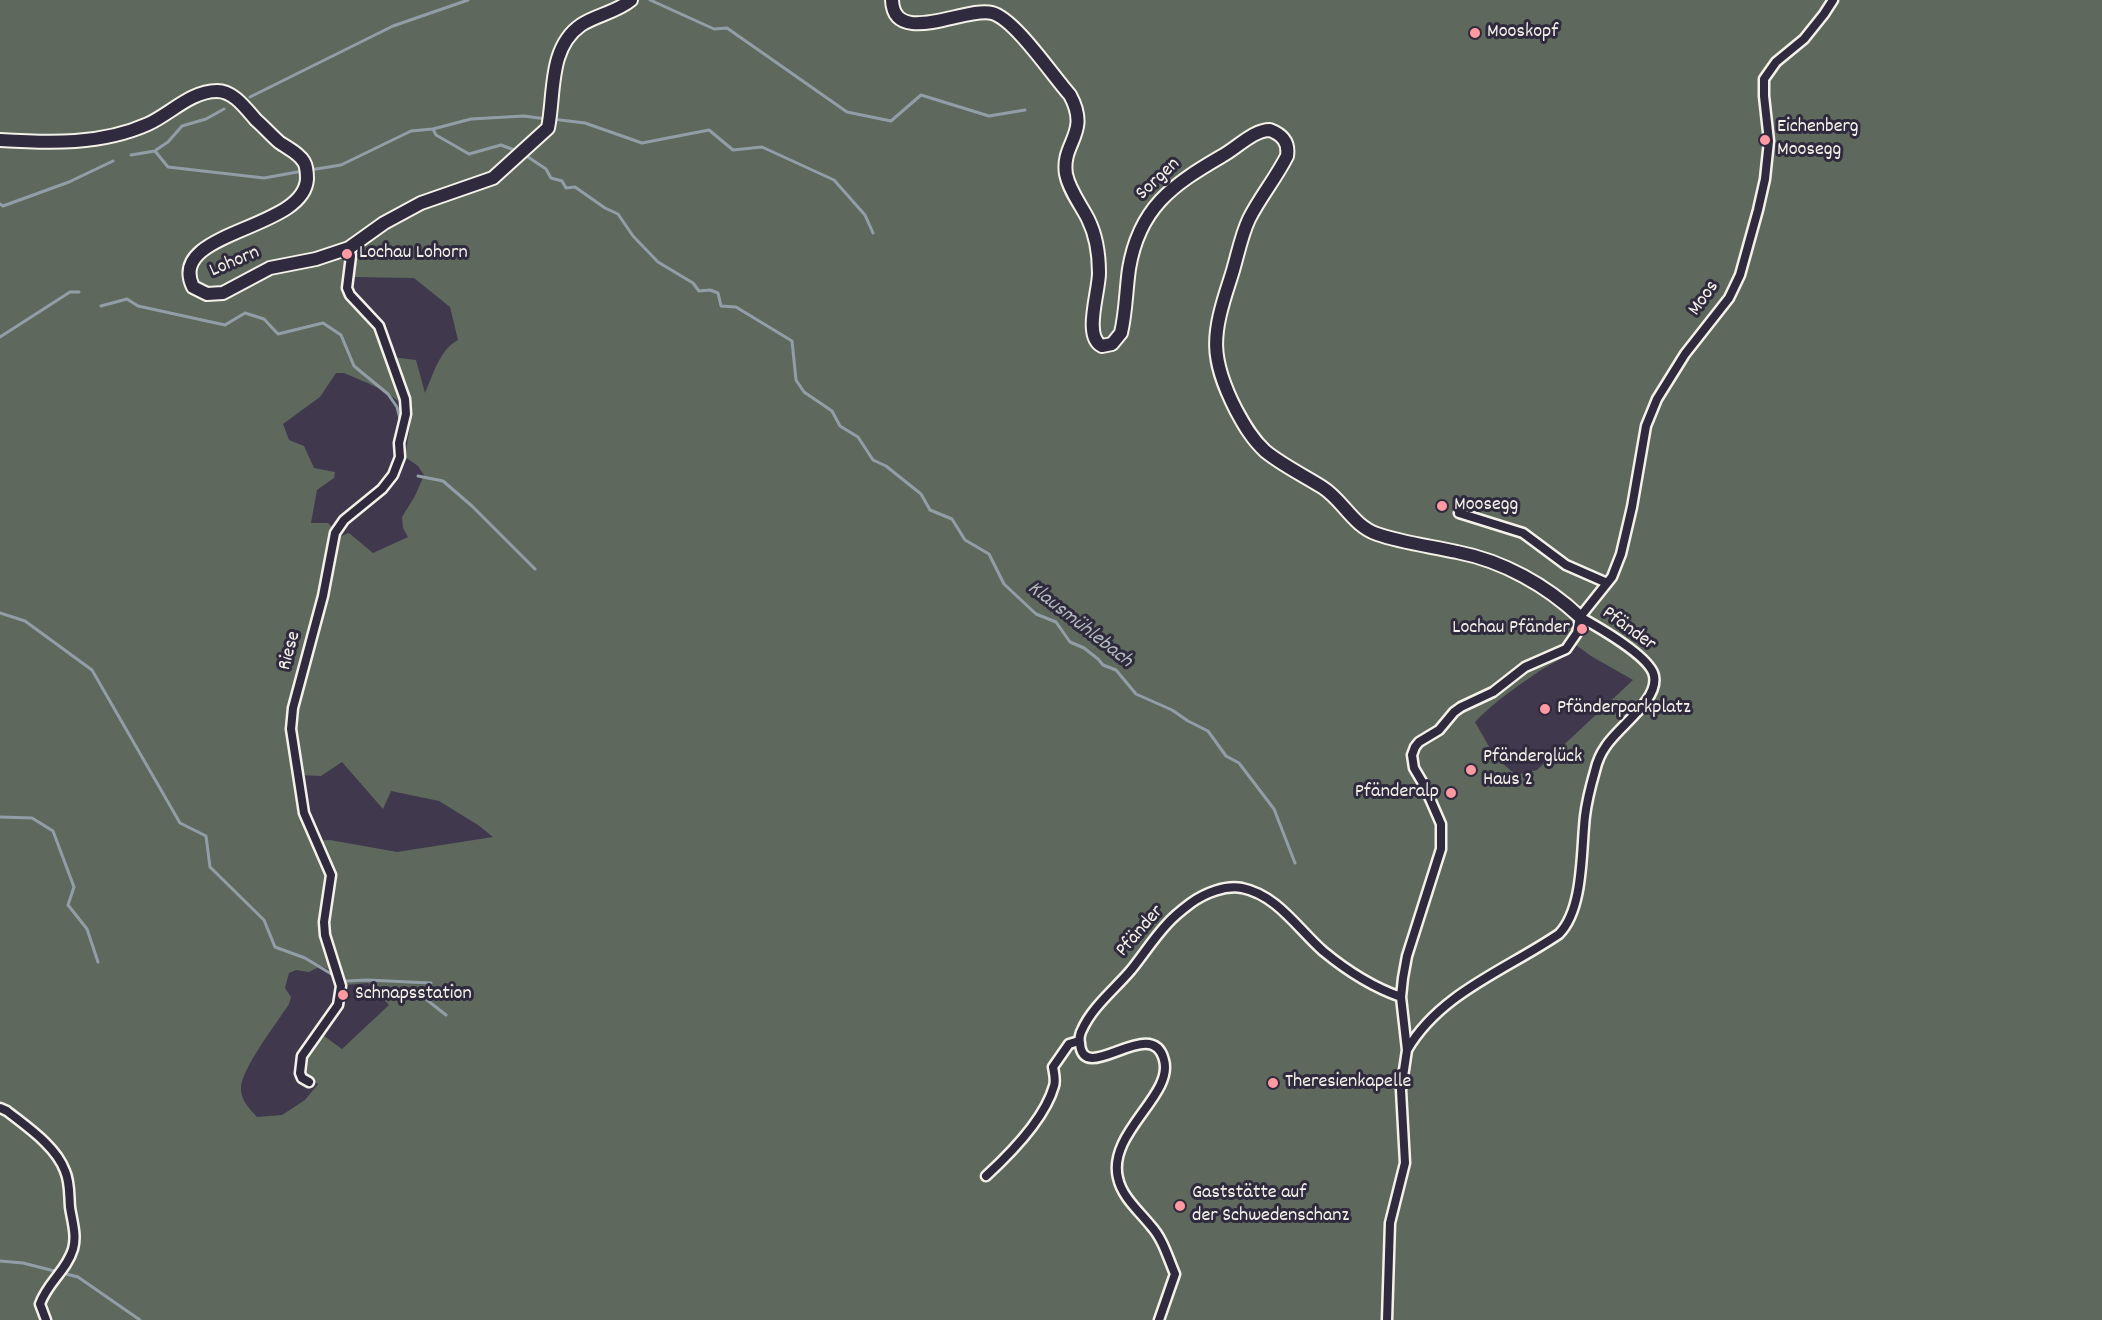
<!DOCTYPE html>
<html>
<head>
<meta charset="utf-8">
<style>
	body { margin:0 }
	canvas { display:block; background:#40384d }
</style>
</head>
<body>
<canvas width="2102" height="1320"></canvas>
<script>
const ctx = document.querySelector('canvas').getContext('2d');
ctx.lineJoin = 'round';
function fillPath(path, color) { ctx.fillStyle = color; ctx.fill(path, 'evenodd'); }
function strokePath(path, color, width, dash) { ctx.strokeStyle = color; ctx.lineWidth = width; ctx.lineCap = dash ? 'butt' : 'round'; ctx.setLineDash(dash || []); ctx.stroke(path); }
function write(font, color, halo, rows, align = 'center') {
  ctx.font = font + ' Dekko,sans-serif'; ctx.lineWidth = 6; ctx.setLineDash([]); ctx.textBaseline = 'middle'; ctx.strokeStyle = halo; ctx.fillStyle = color; for (const [text, x, y, turn = 0] of rows) {
    ctx.save(); ctx.translate(x, y); ctx.rotate((+turn || 0) * Math.PI / 180); ctx.textAlign = isNaN(turn) ? turn : align; if (halo) ctx.strokeText(text, 0, 0); ctx.fillText(text, 0, 0); ctx.restore();
  }
}
const green = new Path2D(`
	M 0,0 L 2102,0 L 2102,1320 L 0,1320 ZM 353,268 L 355,277 L 414,278 L 450,307 L 458,340 C 440,349 433,375 425,393 L 416,360 L 392,357 L 364,305 L 352,289 L 351,278 ZM 336,373 L 344,373 C 364,382 405,395 410,420 C 411,425 406,450 405,457 L 418,466 L 424,475 L 415,496 L 402,517 L 403,528 L 408,537 L 373,553 L 349,533 L 341,536 L 328,523 L 311,523 L 317,490 L 334,478 L 335,472 L 314,468 L 304,446 L 289,440 L 283,424 L 320,397 ZM 1576,645 L 1591,656 L 1633,680 L 1537,770 L 1516,775 L 1495,757 L 1475,722 C 1493,703 1516,687 1538,672 C 1551,663 1567,658 1576,645 ZM 342,762 L 383,809 L 391,791 L 439,801 L 478,825 L 493,837 L 397,852 L 330,840 L 314,841 L 297,775 L 321,776 ZM 321,966 L 344,976 L 346,985 L 368,983 L 389,1005 L 342,1049 L 324,1036 L 309,1052 L 304,1070 L 308,1077 L 318,1084 L 305,1100 L 282,1115 L 257,1117 C 250,1109 241,1101 241,1089 C 240,1070 277,1023 289,1004 L 291,997 L 285,988 L 289,973 L 296,970 L 309,972 Z`);
const stream = new Path2D(`
	M 650,0 L 714,29 L 727,28 L 847,112 L 891,121 L 921,95 L 989,116 L 1025,110
	M 250,97 L 393,26 L 468,0
	M 552,119 L 585,123 L 642,143 L 709,130 L 733,150 L 762,147 L 834,180 L 865,215 L 873,233
	M 433,129 L 436,135 L 469,154 L 501,145 L 517,151
	M 156,150 L 168,142 L 182,126 L 206,119 L 224,109
	M 131,155 L 155,151 L 168,167 L 264,178 L 303,171
	M 525,155 L 546,169 L 551,178 L 562,181 L 566,188 L 575,187 L 605,208 L 618,214 L 633,236 L 658,262 L 693,283 L 699,291 L 710,290 L 718,293 L 721,306 L 736,307 L 792,341 L 796,380 L 804,392 L 832,411 L 840,426 L 858,437 L 873,460 L 886,466 L 921,494 L 930,510 L 952,519 L 965,540 L 989,554 L 1004,584 L 1036,614 L 1056,622 L 1070,642 L 1084,648 L 1098,659 L 1103,665 L 1116,670 L 1136,694 L 1172,710 L 1188,721 L 1208,731 L 1226,756 L 1239,763 L 1274,809 L 1295,863
	M 310,170 L 341,165 L 411,131 L 433,129 L 471,119 L 524,116 L 546,119
	M 0,204 L 3,206 L 69,182 L 113,161
	M 101,306 L 127,299 L 138,306 L 225,325 L 245,313 L 264,319 L 278,334 L 323,323 L 341,335 L 354,366 L 388,394 L 397,407 L 400,419
	M 0,337 L 70,292 L 79,292
	M 418,476 L 443,481 L 472,506 L 535,569
	M 0,613 L 25,621 L 92,670 L 180,823 L 206,836 L 210,867 L 264,920 L 275,947 L 305,958 L 333,975
	M 0,817 L 32,818 L 53,831 L 74,887 L 68,905 L 87,929 L 98,962
	M 347,981 L 367,980 L 431,983 L 427,1000 L 446,1015
	M 0,1261 L 23,1263 L 78,1277 L 140,1320`);
const street = new Path2D(`
	M 1459,513 L 1523,533 L 1566,565 L 1607,583
	M 1580,617 L 1612,577 L 1621,554 L 1632,507 L 1646,426 L 1657,399 L 1685,354 L 1729,298 L 1740,275 L 1758,210 L 1765,179 L 1769,141 L 1764,96 L 1764,79 L 1776,62 L 1804,39 L 1824,14 L 1833,0
	M 1407,1050 C 1440,993 1506,970 1559,934 C 1584,909 1581,850 1585,816 C 1587,800 1591,785 1595,771 C 1597,762 1601,753 1606,746 C 1619,726 1659,700 1654,676 C 1651,657 1598,627 1580,617
	M 309,1082 L 302,1078 L 300,1073 L 302,1056 L 338,1005 L 341,986 L 325,935 L 324,922 L 331,875 L 304,813 L 291,729 L 293,708 L 323,596 L 335,533 L 344,520 L 382,489 L 393,475 L 400,457 L 399,443 L 406,414 L 405,399 L 379,326 L 350,295 L 347,288 L 351,256 L 349,248
	M 0,1108 L 7,1111 C 27,1127 56,1146 65,1171 C 70,1182 69,1195 70,1207 C 72,1221 77,1235 73,1249 C 67,1270 47,1283 40,1304 L 46,1320
	M 986,1176 C 1010,1154 1045,1118 1054,1086 C 1056,1080 1054,1073 1053,1067 L 1069,1044 L 1079,1041
	M 1159,1320 L 1175,1274 C 1168,1258 1163,1239 1151,1226 C 1139,1211 1122,1197 1118,1178 C 1107,1133 1174,1095 1164,1060 C 1152,1013 1083,1088 1080,1043 C 1079,1039 1080,1033 1082,1030 C 1092,1007 1115,989 1131,970 C 1143,955 1154,938 1167,924 C 1174,916 1183,909 1191,903 C 1205,893 1225,885 1242,888 C 1277,895 1298,929 1323,951 C 1346,970 1372,987 1401,997
	M 1387,1320 L 1390,1223 L 1405,1163 L 1401,1090 L 1407,1050 L 1401,997 L 1403,978 L 1407,956 L 1441,849 L 1441,824 L 1424,785 L 1414,768 L 1412,755 L 1415,747 L 1419,742 L 1439,730 L 1454,712 L 1461,707 L 1493,692 L 1525,667 L 1566,649 L 1577,633 L 1580,617`);
const secondary = new Path2D(`
	M 892,0 C 894,48 966,6 992,13 C 1015,19 1052,75 1070,95 C 1091,134 1061,142 1066,174 C 1069,190 1081,205 1088,219 C 1096,235 1099,255 1099,273 C 1099,292 1083,337 1102,346 L 1112,344 L 1121,333 C 1126,312 1126,290 1129,269 C 1139,208 1172,185 1222,156 C 1237,148 1253,130 1270,130 C 1283,135 1289,143 1287,156 C 1276,178 1260,197 1249,219 C 1240,238 1237,260 1230,280 C 1212,335 1209,357 1236,410 C 1244,425 1252,439 1265,451 C 1282,465 1303,475 1322,487 C 1343,500 1353,526 1377,534 C 1403,543 1430,546 1457,552 C 1503,561 1546,585 1580,617
	M 0,140 C 50,143 101,145 148,124 C 170,114 191,91 217,91 C 234,91 246,109 256,120 C 264,127 271,135 279,142 C 287,148 299,153 304,162 C 307,167 307,174 307,179 C 304,231 166,230 193,287 L 207,294 L 223,293 L 270,268 L 316,259 L 349,248 L 384,223 L 421,203 L 493,178 L 548,128 C 555,94 548,48 581,25 C 596,15 617,12 631,0`);
const markers = [
	[1475,33,6,"#ff9aa2"],
	[1765,140,6,"#ff9aa2"],
	[347,254,6,"#ff9aa2"],
	[1442,506,6,"#ff9aa2"],
	[1582,629,6,"#ff9aa2"],
	[1545,709,6,"#ff9aa2"],
	[1471,770,6,"#ff9aa2"],
	[1451,793,6,"#ff9aa2"],
	[343,995,6,"#ff9aa2"],
	[1273,1083,6,"#ff9aa2"],
	[1180,1206,6,"#ff9aa2"]
];
const poiNames = [
	["Mooskopf",1487,33],
	["Eichenberg",1777,128],
	["Moosegg",1777,151],
	["Lochau Lohorn",359,254],
	["Moosegg",1454,506],
	["Lochau Pfänder",1570,629,"right"],
	["Pfänderparkplatz",1557,709],
	["Pfänderglück",1483,758],
	["Haus 2",1483,781],
	["Pfänderalp",1439,793,"right"],
	["Schnapsstation",355,995],
	["Theresienkapelle",1285,1083],
	["Gaststätte auf",1192,1194],
	["der Schwedenschanz",1192,1217]
];
const streetNames = [
	["Sorgen",1159,180,-43],
	["Lohorn",235,263,-23],
	["Moos",1705,299,-55],
	["Pfänder",1628,630,36],
	["Riese",291,651,-75],
	["Pfänder",1141,932,-49]
];
const waterNames = [
	["Klausmühlebach",1079,626,38]
];
fillPath(green, '#5e685d');
strokePath(stream, '#929ea7', 3);
strokePath(street, '#f4f1e8', 13);
strokePath(secondary, '#f4f1e8', 16);
strokePath(street, '#2f2a3d', 8);
strokePath(secondary, '#2f2a3d', 12);
for (const [x, y, r, color] of markers) { const dot = new Path2D(); dot.arc(x, y, r, 0, 2 * Math.PI); ctx.fillStyle = color; ctx.fill(dot); strokePath(dot, '#2f2a3d', 2); }
write('20px', '#f4f1e8', '#2f2a3d', poiNames, 'left');
write('20px', '#f4f1e8', '#2f2a3d', streetNames);
write('italic 21px', '#b3babd', '#2f2a3d', waterNames);
</script>
</body>
</html>
